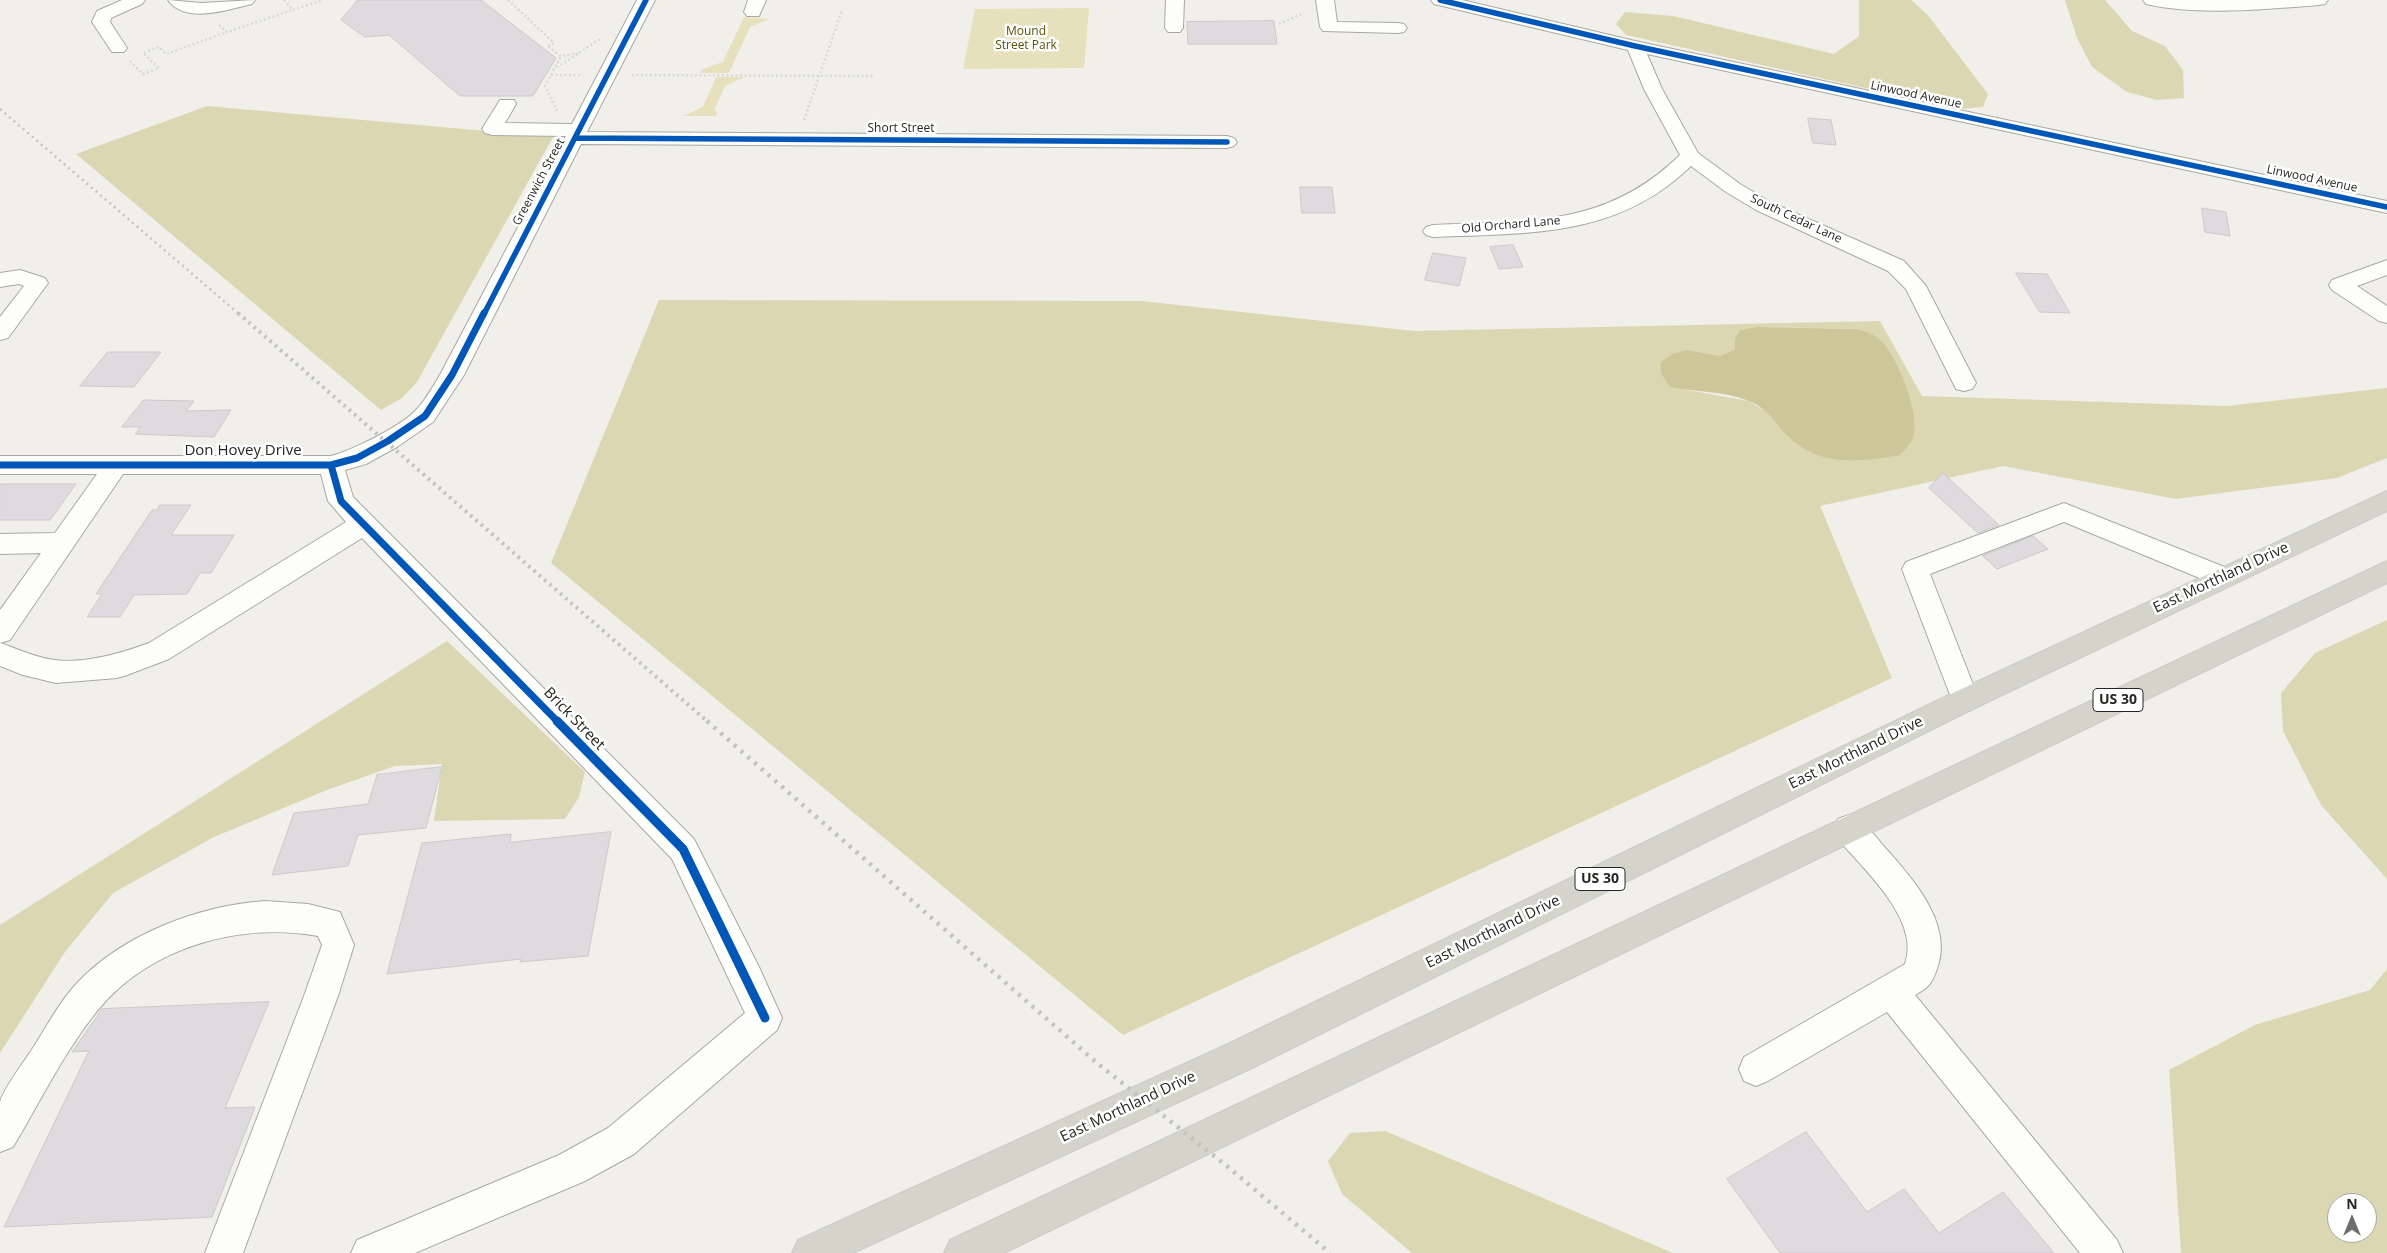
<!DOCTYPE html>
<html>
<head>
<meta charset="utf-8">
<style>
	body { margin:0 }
	#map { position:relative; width:2387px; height:1253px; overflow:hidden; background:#f0efe9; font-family:"Open Sans",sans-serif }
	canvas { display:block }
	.north { position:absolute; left:2327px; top:1193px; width:50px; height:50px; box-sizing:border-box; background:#fff; border:1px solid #a9a8a7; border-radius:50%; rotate:0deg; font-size:14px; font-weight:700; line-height:20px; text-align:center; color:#272622 }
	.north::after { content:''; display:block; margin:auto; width:18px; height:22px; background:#6d6c68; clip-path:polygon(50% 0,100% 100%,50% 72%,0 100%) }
</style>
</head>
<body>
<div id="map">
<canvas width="2387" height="1253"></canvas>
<div class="north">N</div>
</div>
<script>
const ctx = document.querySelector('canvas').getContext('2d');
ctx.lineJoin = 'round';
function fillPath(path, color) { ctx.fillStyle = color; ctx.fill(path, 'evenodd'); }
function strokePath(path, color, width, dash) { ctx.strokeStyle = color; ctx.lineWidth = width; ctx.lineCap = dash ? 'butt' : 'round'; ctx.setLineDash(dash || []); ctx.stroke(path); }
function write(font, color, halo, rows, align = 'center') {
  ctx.font = font + ' "Open Sans",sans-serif'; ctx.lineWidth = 5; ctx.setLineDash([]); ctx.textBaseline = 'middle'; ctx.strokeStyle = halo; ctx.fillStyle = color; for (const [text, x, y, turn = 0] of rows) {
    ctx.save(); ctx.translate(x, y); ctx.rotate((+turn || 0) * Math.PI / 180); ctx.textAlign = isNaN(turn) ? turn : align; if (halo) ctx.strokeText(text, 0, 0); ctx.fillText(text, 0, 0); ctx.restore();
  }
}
const green = new Path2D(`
	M 1089,8 L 1084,68 L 963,69 L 975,9 Z
	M 744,17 L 769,19 L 750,27 L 729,73 L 700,73 L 703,69 L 723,62 Z
	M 716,77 L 745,77 L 725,86 L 714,110 L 717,112 L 716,116 L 683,116 L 703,107 Z`);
const forest = new Path2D(`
	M 1859,0 L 1911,0 L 1927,14 L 1988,94 L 1983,107 L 1960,109 L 1626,35 L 1616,24 L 1625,12 L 1673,16 L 1834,54 L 1859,36 Z
	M 2065,0 L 2105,0 L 2132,31 L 2165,46 L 2183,70 L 2184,98 L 2157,100 L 2127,92 L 2092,67 L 2077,38 Z
	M 207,106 L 553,137 L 417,382 L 402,398 L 381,410 L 76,154 Z
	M 659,300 L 1141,301 L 1414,331 L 1880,321 L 1922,396 L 2227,406 L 2387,388 L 2387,458 L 2337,478 L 2176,499 L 2003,466 L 1820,506 L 1892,678 L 1123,1035 L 551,563 ZM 1756,327 L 1855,329 L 1797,444 L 1765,411 L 1749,401 L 1670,387 L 1687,350 L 1720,356 L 1735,349 L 1735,338 L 1740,330 Z
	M 2387,620 L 2387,879 L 2321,805 L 2283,731 L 2281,693 L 2315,653 Z
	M 447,641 L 585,772 L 579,797 L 565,819 L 434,821 L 442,764 L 395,766 L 327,790 L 214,837 L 113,893 L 65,952 L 0,1053 L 0,925 Z
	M 2387,969 L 2387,1253 L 2181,1253 L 2169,1070 L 2255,1025 L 2370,990 ZM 2337,1203 L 2367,1203 L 2367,1233 L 2337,1233 Z
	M 1385,1131 L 1673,1253 L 1412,1253 L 1342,1194 L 1328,1161 L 1350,1133 Z`);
const water = new Path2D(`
	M 1756,327 L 1855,329 C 1865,331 1875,334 1882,342 C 1898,358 1923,419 1912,440 C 1909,445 1904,451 1900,455 C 1865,461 1828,467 1797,444 C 1779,431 1770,409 1749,401 C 1725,391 1695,392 1670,387 L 1662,375 L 1660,363 L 1672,354 L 1687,350 L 1720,356 L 1735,349 L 1735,338 L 1740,330 Z`);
const building = new Path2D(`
	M 358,0 L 481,0 L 556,58 L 533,96 L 460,96 L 389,35 L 365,37 L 341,20 Z
	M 1274,21 L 1277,44 L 1188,44 L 1187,22 Z
	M 1808,118 L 1831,120 L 1836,145 L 1813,143 Z
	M 1300,187 L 1332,187 L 1335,213 L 1302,213 Z
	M 2202,208 L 2226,212 L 2230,236 L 2205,232 Z
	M 1513,245 L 1523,267 L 1499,269 L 1490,247 Z
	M 1433,253 L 1466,258 L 1459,286 L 1425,280 Z
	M 2016,273 L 2047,274 L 2070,313 L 2040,312 Z
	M 108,352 L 161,352 L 134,387 L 80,386 Z
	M 144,400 L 194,401 L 186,411 L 231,410 L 214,437 L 135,434 L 141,427 L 122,427 Z
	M 1943,473 L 1999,525 L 1978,533 L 1929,488 Z
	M 0,484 L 76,484 L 50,520 L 0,520 Z
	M 160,505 L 191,505 L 171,535 L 234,535 L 211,573 L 200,573 L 187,594 L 134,595 L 120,617 L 87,617 L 102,594 L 96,594 L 152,510 L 157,510 Z
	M 2033,536 L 2048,549 L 1997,569 L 1983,556 Z
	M 442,767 L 426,828 L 358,835 L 348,866 L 272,875 L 294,813 L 368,804 L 377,775 Z
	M 611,832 L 588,956 L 520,962 L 521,959 L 387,974 L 422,843 L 511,834 L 510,842 Z
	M 269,1002 L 225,1108 L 255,1107 L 212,1217 L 4,1227 L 89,1051 L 72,1052 L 102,1009 Z
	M 1806,1132 L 1867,1212 L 1904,1189 L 1939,1233 L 2003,1192 L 2054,1253 L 1780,1253 L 1727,1179 Z`);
const path = new Path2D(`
	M 284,0 L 293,10 L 323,0
	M 508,0 L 554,43 L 547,46 L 561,56 L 580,53
	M 1279,24 L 1304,13
	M 219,25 L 227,32 L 293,10
	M 130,61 L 143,74 L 159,68 L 143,53 L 159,47 L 166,54 L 227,32
	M 553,70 L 600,39
	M 551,75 L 583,75
	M 632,75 L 874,76
	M 557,111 L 545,86 L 561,56
	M 804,120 L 842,10`);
const minor = new Path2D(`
	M 122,0 L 145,0 L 142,4 L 111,18 L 110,22 L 127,48 L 124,52 L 112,52 L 92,22 L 97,11 Z
	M 168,0 L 201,3 L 255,0 L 252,4 C 229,9 185,25 168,0 Z
	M 637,0 L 655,0 L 587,132 L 1227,136 L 1234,138 L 1237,142 L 1234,146 L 1227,148 L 581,144 L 464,375 L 433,422 L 397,447 L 366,464 L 345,470 L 353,497 L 694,839 L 759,967 L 782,1018 L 777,1030 L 634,1154 L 585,1181 L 415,1253 L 351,1253 L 357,1240 L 559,1155 L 608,1128 L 745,1013 L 672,859 L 362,538 L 169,659 L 127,675 L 117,678 L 56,683 L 23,675 L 0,666 L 0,610 L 41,553 L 0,554 L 0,534 L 55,533 L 97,474 L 0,474 L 0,456 L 331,456 C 353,450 402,426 417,409 C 426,399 434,385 441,373 L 566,136 L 492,135 L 485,133 L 482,129 L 500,100 L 514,100 L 516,104 L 505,123 L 572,124 ZM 123,474 L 321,474 L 328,501 L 346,522 L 149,643 C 122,653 84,664 55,660 C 36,658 18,649 0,643 L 10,640 Z
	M 748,0 L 766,0 L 759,16 L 747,16 L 744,12 Z
	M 1166,0 L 1184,0 L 1183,28 L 1180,32 L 1168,32 L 1165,28 Z
	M 1316,0 L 1334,0 L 1337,22 L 1398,23 L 1404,24 L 1407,28 L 1404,32 L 1398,33 L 1323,31 L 1320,27 Z
	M 1431,0 L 1462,0 L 1635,41 L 2387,201 L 2387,213 L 1647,54 L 1662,89 L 1698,153 L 1740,184 L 1770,202 L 1904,261 L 1926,286 L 1976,383 L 1972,389 L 1964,391 L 1956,389 L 1906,289 L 1888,271 L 1756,210 L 1726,192 L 1691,166 C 1617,238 1529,233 1433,237 L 1426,235 L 1423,231 L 1426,227 L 1433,225 C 1529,220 1605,228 1680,155 L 1644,89 L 1628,50 L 1434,4 Z
	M 2143,0 L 2328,0 L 2325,4 L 2319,5 C 2266,9 2198,16 2146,4 Z
	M 2387,260 L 2387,275 L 2357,286 L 2387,306 L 2387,323 L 2379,321 L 2332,290 L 2329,285 L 2332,280 Z
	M 20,270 L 45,278 L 48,283 L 8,338 L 0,340 L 0,317 L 24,286 L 19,284 L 0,287 L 0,273 Z
	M 2064,503 L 2232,570 L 2236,577 L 2232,584 L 2223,587 L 2214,584 L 2064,522 L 1930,574 L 1979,700 L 1975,708 L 1965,712 L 1955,708 L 1902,569 L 1906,562 Z
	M 1849,815 C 1866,821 1876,838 1888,851 C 1914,880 1952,924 1938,966 C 1932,983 1931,986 1915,995 L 2117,1240 L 2123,1253 L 2080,1253 L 1887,1012 L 1768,1081 L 1756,1086 L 1744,1081 L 1739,1069 L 1744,1057 L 1905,964 C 1921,920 1864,870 1838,839 L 1834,829 L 1838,819 Z
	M 266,901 L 308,904 L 340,912 L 354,945 L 338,996 L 243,1253 L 205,1253 L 304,996 L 322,945 L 318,936 C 239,922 149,947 97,1011 C 64,1052 40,1102 13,1147 L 0,1152 C 0,1136 0,1118 0,1103 C 1,1093 24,1061 31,1051 C 46,1028 59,1002 78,982 C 124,934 200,905 266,901 Z`);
const highway = new Path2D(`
	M 2387,491 L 2387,511 L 1975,708 L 1252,1068 L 853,1253 L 792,1253 L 798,1240 L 1228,1044 L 1955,692 Z
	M 2387,561 L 2387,583 L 1004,1253 L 944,1253 L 950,1240 Z`);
const railFar2 = new Path2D(`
	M 0,109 L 239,314`);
const railFar1 = new Path2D(`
	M 238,313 L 708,722`);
const rail = new Path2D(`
	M 707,721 L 1097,1063 L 1228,1167 L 1330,1253`);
const cyclewayFar2 = new Path2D(`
	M 1440,0 L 1635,46 L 2387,207
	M 575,138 L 1227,142
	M 484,314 L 646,0`);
const cyclewayFar1 = new Path2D(`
	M 0,465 L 331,465 L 357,458 L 388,441 L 425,416 L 452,375 L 484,313
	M 331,465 L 341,501 L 558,722`);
const cycleway = new Path2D(`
	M 557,721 L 683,849 L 765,1018`);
const farParknames = [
	["Mound",1026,32],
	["Street Park",1026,46]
];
const farStreetnames = [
	["Linwood Avenue",1916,95,12],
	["Short Street",901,129],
	["Linwood Avenue",2312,179,12],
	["Greenwich Street",539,182,-62],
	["South Cedar Lane",1796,219,25],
	["Old Orchard Lane",1511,225,-5]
];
const shields = [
	[2118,700,50],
	[1600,879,50]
];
const shieldNames = [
	["US 30",2118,700],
	["US 30",1600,879]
];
const streetNames = [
	["Don Hovey Drive",243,451],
	["East Morthland Drive",2221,578,-25],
	["Brick Street",574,719,46],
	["East Morthland Drive",1856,753,-26],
	["East Morthland Drive",1493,932,-26],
	["East Morthland Drive",1128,1107,-25]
];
fillPath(green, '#e6e1bc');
fillPath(forest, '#dcd7b3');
fillPath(water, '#ccc698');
fillPath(building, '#dedbdf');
strokePath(building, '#cac9c8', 1);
strokePath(minor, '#a8a8a3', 2);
strokePath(highway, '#cacac7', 2);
strokePath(path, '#d9d9d6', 2.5, [2, 2.5]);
fillPath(minor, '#fdfdfc');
fillPath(highway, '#d5d4ca');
strokePath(railFar2, '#c2c2c0', 2.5, [2, 4]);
strokePath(railFar1, '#c2c2c0', 4, [2.5, 4.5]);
strokePath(rail, '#c2c2c0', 4.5, [3, 6]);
strokePath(cyclewayFar2, '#0057b8', 5.5);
strokePath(cyclewayFar1, '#0057b8', 7);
strokePath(cycleway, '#0057b8', 9);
write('12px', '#5a5102', '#fff', farParknames);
write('12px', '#272622', '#fff', farStreetnames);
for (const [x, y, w] of shields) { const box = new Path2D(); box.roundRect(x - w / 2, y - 11.5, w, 23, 4); ctx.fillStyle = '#fff'; ctx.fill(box); strokePath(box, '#272622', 1); }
write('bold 14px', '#272622', null, shieldNames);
write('15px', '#272622', '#fff', streetNames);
</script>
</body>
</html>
